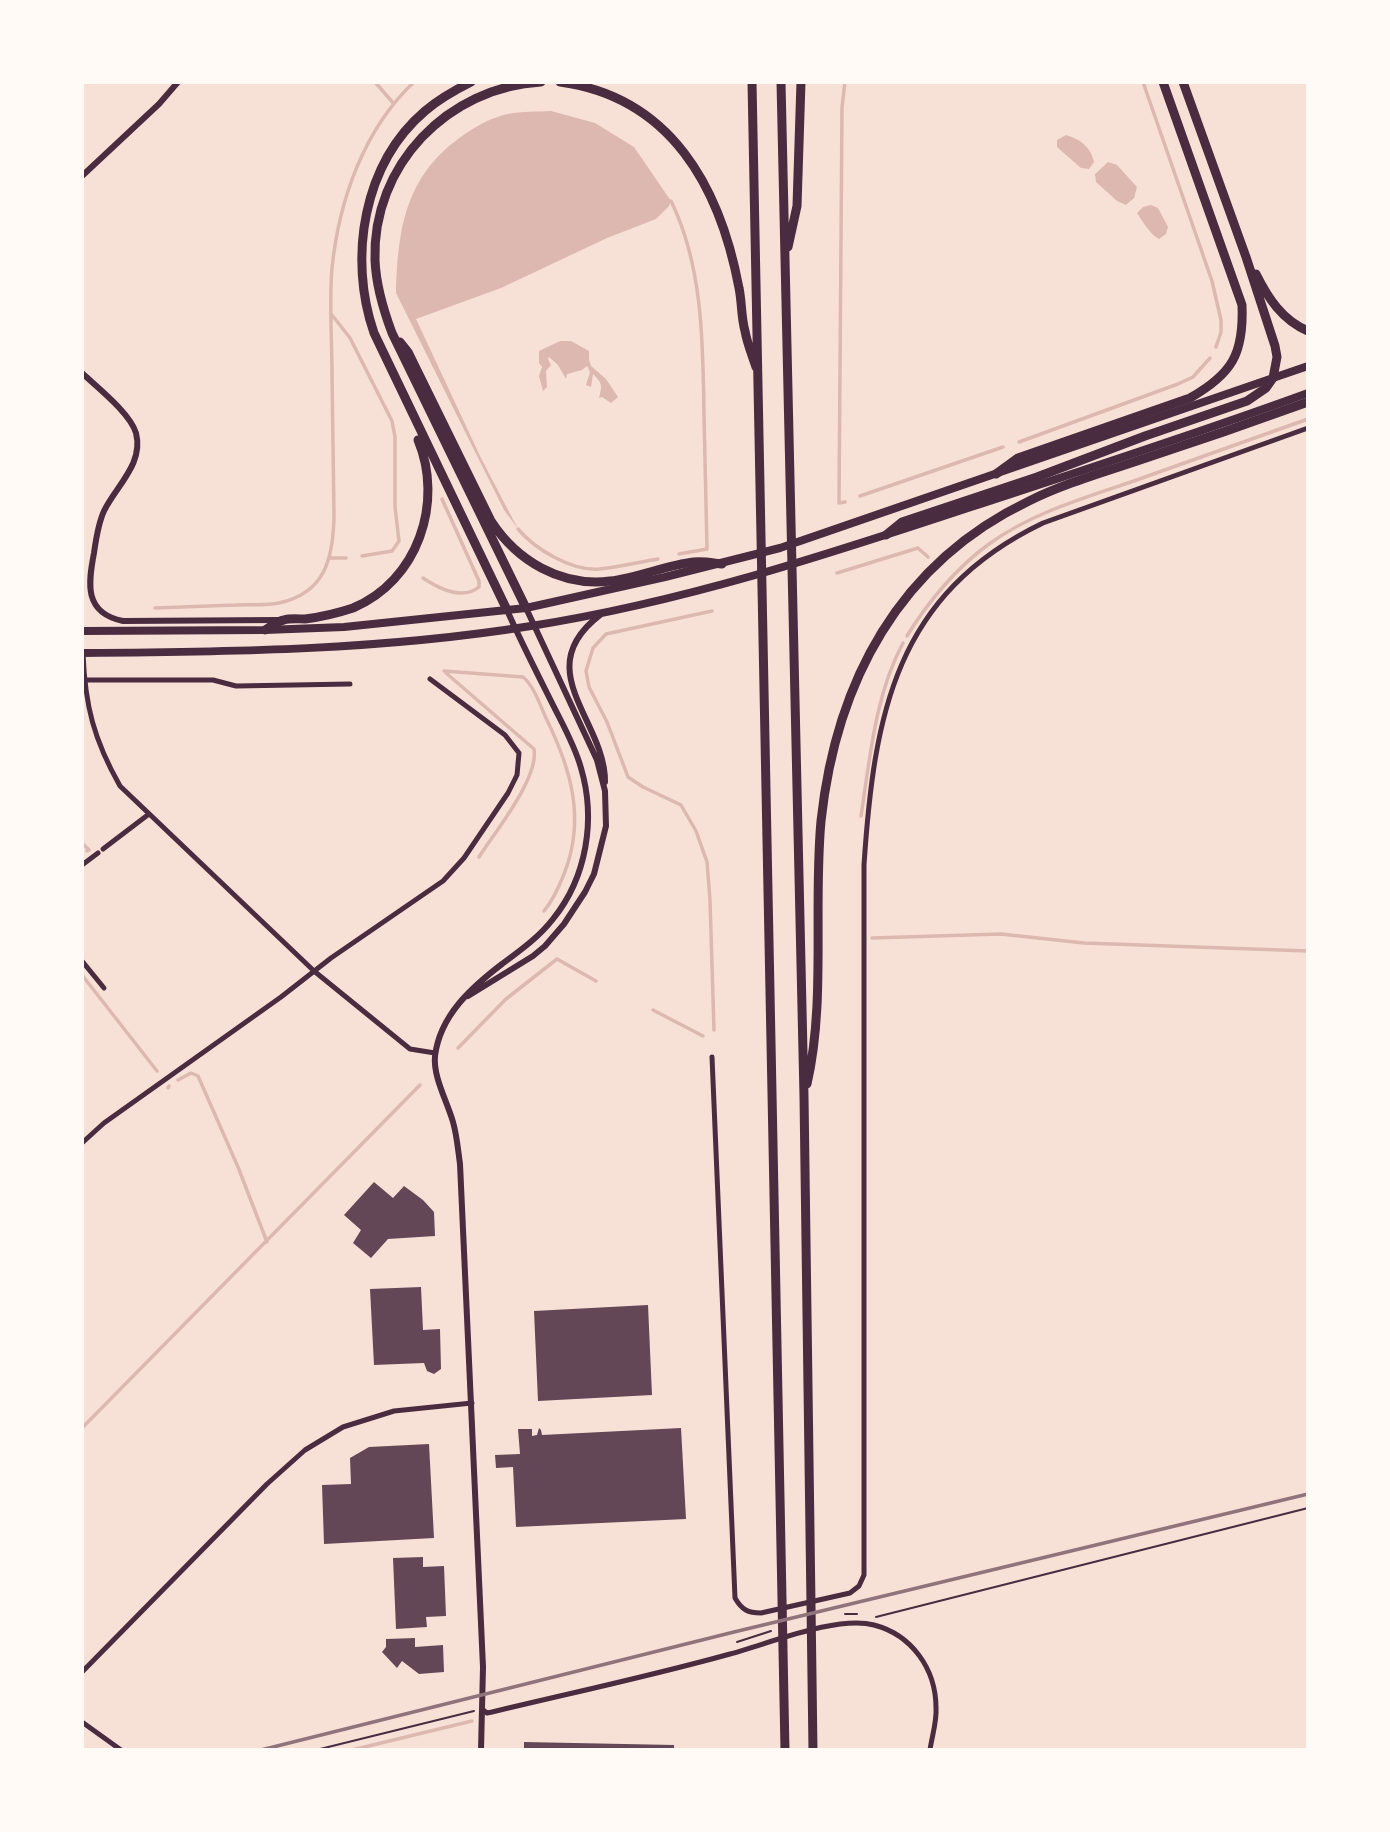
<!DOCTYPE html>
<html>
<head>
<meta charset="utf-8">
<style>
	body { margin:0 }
	#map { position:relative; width:1390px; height:1832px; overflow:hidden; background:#f7e1d7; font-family:Karla,sans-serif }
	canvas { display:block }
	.frame { position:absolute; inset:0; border:84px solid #fffaf5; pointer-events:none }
</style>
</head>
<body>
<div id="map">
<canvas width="1390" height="1832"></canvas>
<div class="frame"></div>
</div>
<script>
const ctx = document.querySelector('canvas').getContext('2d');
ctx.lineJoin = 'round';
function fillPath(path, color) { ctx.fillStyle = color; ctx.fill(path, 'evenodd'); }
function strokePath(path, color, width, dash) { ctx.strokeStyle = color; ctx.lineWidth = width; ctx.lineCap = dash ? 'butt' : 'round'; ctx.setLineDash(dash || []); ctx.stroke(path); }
const water = new Path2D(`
	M 551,111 L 595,123 L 634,147 L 671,201 L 669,206 L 656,219 L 607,238 L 501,288 L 416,319 L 481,458 L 518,529 L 504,510 L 396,293 C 398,226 406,174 465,134 C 478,125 493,117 508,114 C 522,111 537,112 551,111 Z
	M 1066,135 C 1080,139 1091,147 1094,162 L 1089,169 L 1081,168 L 1057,147 L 1057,140 Z
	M 1108,162 L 1117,165 L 1137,187 L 1134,198 L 1126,205 L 1117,201 L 1096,182 L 1095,174 Z
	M 1151,205 L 1158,208 L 1168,227 L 1166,234 L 1159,239 C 1151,235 1142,221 1137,213 L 1143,207 Z
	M 560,341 L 571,341 L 589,351 L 589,360 L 591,366 L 606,379 L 618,397 L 611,403 L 602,397 L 599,398 C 602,386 603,384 593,374 L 591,387 L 586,385 L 590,372 L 587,366 L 582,370 L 567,374 L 566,379 L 558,365 L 549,357 L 548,359 L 551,365 L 546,371 L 547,387 L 543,391 L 539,376 L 542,367 L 539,363 L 539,351 Z`);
const stream = new Path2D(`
	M 375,82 L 394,104
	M 845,82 L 842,107 L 839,503 L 845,502
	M 1143,82 L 1212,281 L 1221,320 L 1221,332 L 1216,347
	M 671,201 C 703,266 703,344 704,415 C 705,460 706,504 707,549 L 679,554
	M 332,315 L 350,338 L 392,421 L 395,437 L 395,507 L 399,541 L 392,551 L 362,556
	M 1019,442 L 1178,384 L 1193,377 L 1210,358
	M 860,496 L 1003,447
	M 518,529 C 535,549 571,571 599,569 C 619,567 639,562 658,559
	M 330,558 L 346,558
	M 837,573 L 918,548 L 928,557
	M 423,578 C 438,588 462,601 479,587 L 479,581 L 442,499
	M 155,608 C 182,607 209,606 236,605 C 250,604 265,606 279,603 C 325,593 333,559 334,517 C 333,469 333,422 332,374 C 332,339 329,302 332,268 C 339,200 364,129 414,82
	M 712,611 L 606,634 L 593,648 L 586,671 L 589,687 L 607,722 L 628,777 L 643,787 L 681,805 L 696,831 L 707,862 L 710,900 L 714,1030
	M 907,636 C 927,603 957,567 989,544 C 1030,514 1083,498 1131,482 C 1190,461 1249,440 1308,419
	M 444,671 L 523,677 C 534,686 540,705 546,718 C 571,769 586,819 564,874 C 559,887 553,900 544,911
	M 446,673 L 534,749 C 539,778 495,832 479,857
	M 861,816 C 870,758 875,695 903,643
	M 82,843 L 89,850 L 87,851
	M 872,938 L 1001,934 L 1084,943 L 1308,951
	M 82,975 L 157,1071
	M 653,1010 L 703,1036
	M 458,1048 L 506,999 L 557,959 L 596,981
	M 178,1080 L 191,1073 L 198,1076 L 238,1167 L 267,1242
	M 168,1088 L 169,1086
	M 82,1428 L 420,1085
	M 352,1750 L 472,1721`);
const building = new Path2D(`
	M 374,1182 L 393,1198 L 404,1186 L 423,1200 L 434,1212 L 435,1236 L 388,1239 L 371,1258 L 353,1243 L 361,1230 L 344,1215 Z
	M 421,1287 L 423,1330 L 440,1329 L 441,1369 L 434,1374 L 427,1371 L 424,1363 L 374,1365 L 370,1289 Z
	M 648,1305 L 652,1395 L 538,1401 L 534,1311 Z
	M 539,1428 L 541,1430 L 542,1435 L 681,1428 L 686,1519 L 516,1527 L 513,1467 L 496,1468 L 495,1455 L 520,1454 L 518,1429 L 532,1429 L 532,1436 L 537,1435 Z
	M 429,1444 L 434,1538 L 324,1544 L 322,1485 L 351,1484 L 350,1458 L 369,1447 Z
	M 423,1557 L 423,1567 L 444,1566 L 446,1616 L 426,1617 L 427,1627 L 396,1629 L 393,1558 Z
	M 415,1638 L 415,1647 L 443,1645 L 444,1672 L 419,1674 L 402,1661 L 397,1668 L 382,1652 L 386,1647 L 386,1639 Z
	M 524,1742 L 674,1745 L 674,1750 L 524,1750 Z`);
const path = new Path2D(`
	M 845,1614 L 857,1614
	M 876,1617 L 1308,1508
	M 737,1642 L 771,1631
	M 316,1750 L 474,1711`);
const minor = new Path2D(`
	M 83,653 C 85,706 94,740 120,786 L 314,971 L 410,1049 L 435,1053
	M 84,680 L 213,680 L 236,686 L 350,684
	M 103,849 L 149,814
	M 82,865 L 98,853
	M 82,961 L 104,988
	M 712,1057 L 735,1598 C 742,1610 748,1613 761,1613 L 850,1593 L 859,1586 L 864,1575 L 864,865 C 874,715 895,594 1043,523 L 1308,428
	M 82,1143 L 104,1123 L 281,997 L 331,958 L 443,881 L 464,858 L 508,793 L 517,775 L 519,753 L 505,735 L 430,679
	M 82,1672 L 267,1484 L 305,1450 L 343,1427 L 394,1411 L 472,1403
	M 482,1709 L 487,1713 L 492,1712 C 571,1693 651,1676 730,1654 C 768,1644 837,1615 874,1625 C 912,1635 936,1669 936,1708 C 937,1721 932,1736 930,1750
	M 82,1722 L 121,1750`);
const tertiary = new Path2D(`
	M 82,176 L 159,104 L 178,82
	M 82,373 C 98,388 130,413 136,433 C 144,464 116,486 104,511 C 98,524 96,539 94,553 C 88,584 84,613 123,621 L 278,620
	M 600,615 C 528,670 606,721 605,782
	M 468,996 L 533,956 L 545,946 L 564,924 L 585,892 L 594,874 L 606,826 L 605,791 L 597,760 L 526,608
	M 481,1750 L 483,1667 L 460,1164 C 458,1150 457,1136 453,1122 C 447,1101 433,1077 435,1056 C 440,1015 472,987 502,964 C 521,950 539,937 553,919 C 587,877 596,819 581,768 C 575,746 563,725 553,705 C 537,673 521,642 507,610`);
const primary = new Path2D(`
	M 82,631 L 265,630 L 344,627 L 526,608 L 665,577 L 780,548 L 1273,378
	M 82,653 C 232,652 382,650 531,626 C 683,602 826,555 971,507 C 1084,470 1196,434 1308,393`);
const trunk = new Path2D(`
	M 1273,378 L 1308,366`);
const motorway = new Path2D(`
	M 471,82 C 455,90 439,99 425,111 C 363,164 348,258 374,333 L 507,610
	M 560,82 C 671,97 720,187 739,288 C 742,302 741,317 745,331 C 747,343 752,355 756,367
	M 752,82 L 785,1750
	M 781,82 L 804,1096 L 813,1750
	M 788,247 L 797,206 L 801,82
	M 1256,274 C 1268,298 1282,320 1308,331
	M 400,342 L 408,352 L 491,521 C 517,561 561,587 610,581 C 638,578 666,565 694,562 C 703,561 713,563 722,564
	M 996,474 L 1018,458 L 1190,398 C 1232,374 1244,354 1242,305 L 1163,82
	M 886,535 L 902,522 L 1037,477 L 1145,436 L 1247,401 L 1266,388 L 1273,378 L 1277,357 L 1275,346 L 1246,257 L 1183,82
	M 526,608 L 392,333 C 383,309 376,285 375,260 C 372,165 448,87 541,82
	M 265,630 C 270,627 277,621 284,620 C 290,618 298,619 305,619 C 321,617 338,613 353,608 C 418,581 444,502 418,440
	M 807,1084 C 826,1002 813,907 821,821 C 836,682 899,563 1029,501 C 1065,483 1105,472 1143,459 C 1198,441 1253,422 1308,402`);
const rail = new Path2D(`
	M 261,1750 L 734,1632 L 1308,1494`);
fillPath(water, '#dcb8b0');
strokePath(stream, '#dcb8b0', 3.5);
fillPath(building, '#644757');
strokePath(path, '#4a2c40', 2);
strokePath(minor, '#4a2c40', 5);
strokePath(tertiary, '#4a2c40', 6);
strokePath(primary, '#4a2c40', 8);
strokePath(trunk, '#4a2c40', 8);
strokePath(motorway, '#4a2c40', 9);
strokePath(rail, '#8f747c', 3.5);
</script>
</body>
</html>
